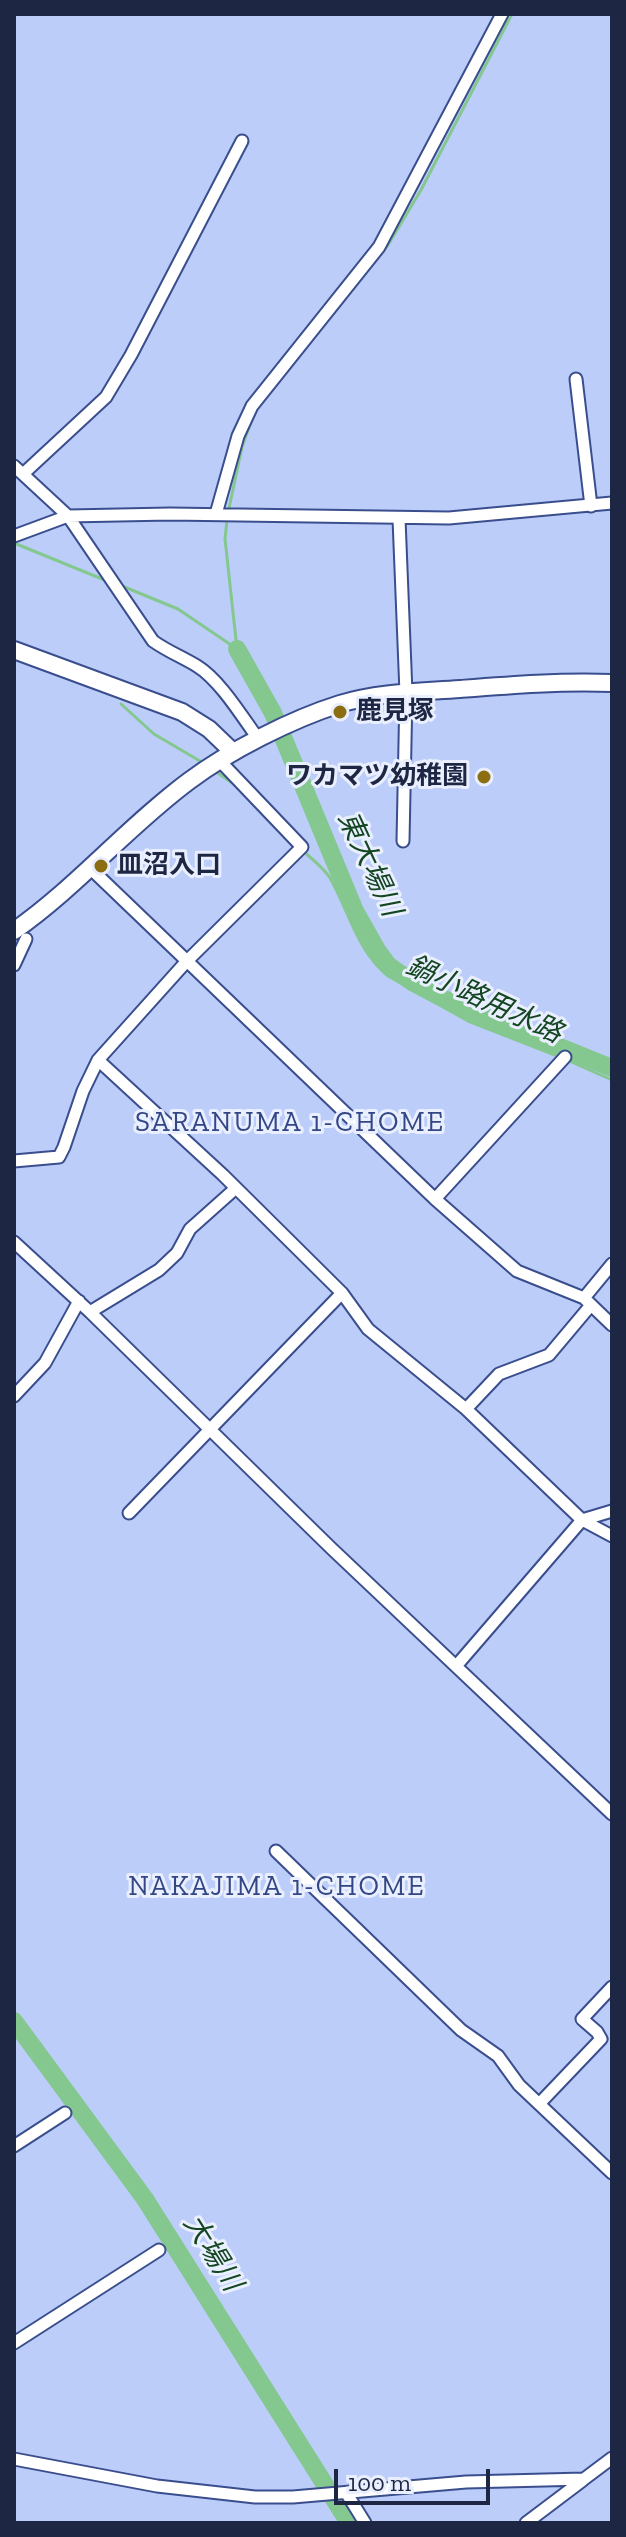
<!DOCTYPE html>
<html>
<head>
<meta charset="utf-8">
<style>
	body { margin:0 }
	#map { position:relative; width:626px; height:2537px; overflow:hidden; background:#bccdfa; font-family:"Zilla Slab",serif }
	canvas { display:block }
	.frame { position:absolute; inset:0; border:16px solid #1d2643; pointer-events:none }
	.scale { position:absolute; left:334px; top:2469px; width:156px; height:36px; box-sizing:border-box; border:4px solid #1d2643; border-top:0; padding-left:10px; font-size:24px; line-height:28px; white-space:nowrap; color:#1d2643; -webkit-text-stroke:6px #e9effe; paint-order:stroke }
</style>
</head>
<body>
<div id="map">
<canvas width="626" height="2537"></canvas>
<div class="frame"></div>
<div class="scale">100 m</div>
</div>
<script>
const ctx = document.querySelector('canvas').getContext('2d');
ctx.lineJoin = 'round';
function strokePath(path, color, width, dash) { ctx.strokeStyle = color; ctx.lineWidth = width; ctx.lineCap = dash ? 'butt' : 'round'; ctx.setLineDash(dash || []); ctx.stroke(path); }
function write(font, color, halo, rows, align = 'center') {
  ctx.font = font + ' "Zilla Slab","Noto Sans JP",serif'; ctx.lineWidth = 6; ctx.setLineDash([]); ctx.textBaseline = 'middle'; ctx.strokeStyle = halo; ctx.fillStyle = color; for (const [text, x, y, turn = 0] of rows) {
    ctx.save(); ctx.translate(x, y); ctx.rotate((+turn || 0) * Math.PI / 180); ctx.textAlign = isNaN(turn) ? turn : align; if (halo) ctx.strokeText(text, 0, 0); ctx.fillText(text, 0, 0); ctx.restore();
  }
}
const stream = new Path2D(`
	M 314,337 L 388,245 L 421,190 L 512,14
	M 228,513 L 242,447 L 252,419
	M 227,520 L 225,539 L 237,649
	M 14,543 L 107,581
	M 122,586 L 178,609 L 237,649
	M 121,704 L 154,734 L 205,764
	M 215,771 L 238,787
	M 303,851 C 312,859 324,868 330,878 C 349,911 357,951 388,976 L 468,1021 L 560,1057
	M 567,1060 L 612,1080`);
const river = new Path2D(`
	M 237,649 L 273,713 L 355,911 L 377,950 L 388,965 L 412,982 L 456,1005 L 612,1068
	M 14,2021 L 145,2199 L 349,2523`);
const street = new Path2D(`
	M 576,379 L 591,506
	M 14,466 L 68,516 L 153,641 C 167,651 182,657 197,666 C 220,680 243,718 259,740
	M 23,474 L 106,397 L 131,355 L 242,141
	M 216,514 L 238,436 L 252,406 L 379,247 L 502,14
	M 399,519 L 406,693 L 403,841
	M 14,536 L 68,516 L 170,514 L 449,518 L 612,503
	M 89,867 L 435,1199 L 517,1271 L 584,1298 L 612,1325
	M 14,965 L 26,939
	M 98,1060 L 223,1175 L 342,1293 L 368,1329 L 466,1409 L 582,1520 L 612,1536
	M 14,1161 L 59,1157 L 64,1147 L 83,1091 L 98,1060 L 186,962 L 302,847 L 219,760
	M 435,1199 L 565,1057
	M 14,1242 L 90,1312 L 331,1548 L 612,1814
	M 584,1298 L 612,1264
	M 90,1312 L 159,1270 L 177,1253 L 190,1229 L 236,1188
	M 14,1396 L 45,1363 L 79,1301
	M 466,1409 L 499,1374 L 549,1355 L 591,1305
	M 129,1513 L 342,1293
	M 457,1665 L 582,1520 L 612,1511
	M 276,1851 L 461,2030 L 498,2056 L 519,2085 L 612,2173
	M 539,2104 L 601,2039 L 597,2032 L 582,2019 L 612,1987
	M 14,2146 L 65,2113
	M 14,2343 L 159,2250
	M 14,2459 L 157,2486 L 255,2497 L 293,2497 L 466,2482 L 584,2479 L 612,2458
	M 347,2494 L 365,2523
	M 526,2523 L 583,2480`);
const secondary = new Path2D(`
	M 14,650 L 182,712 L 209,729 L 233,752
	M 14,931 C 77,887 127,827 189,781 C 229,751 292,719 340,704 C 379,692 420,692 460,689 C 511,685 561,681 612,683`);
const markers = [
	[340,712,8,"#8c6e11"],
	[484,777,8,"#8c6e11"],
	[101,866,8,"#8c6e11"]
];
const poiNames = [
	["鹿見塚",356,712],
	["ワカマツ幼稚園",468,777,"right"],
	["皿沼入口",117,866]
];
const waterNames = [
	["東大場川",369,864,65],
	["鍋小路用水路",484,1000,25],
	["大場川",212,2253,58]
];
const neighbourhoodNames = [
	["SARANUMA 1-CHOME",290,1123],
	["NAKAJIMA 1-CHOME",277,1887]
];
strokePath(stream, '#84c88f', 3);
strokePath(river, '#84c88f', 18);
strokePath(street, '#3a4e8e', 15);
strokePath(secondary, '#3a4e8e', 20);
strokePath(street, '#fff', 11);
strokePath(secondary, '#fff', 16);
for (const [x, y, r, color] of markers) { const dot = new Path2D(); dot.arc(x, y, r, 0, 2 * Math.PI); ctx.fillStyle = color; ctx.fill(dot); strokePath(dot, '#e9effe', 3); }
write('bold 26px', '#1d2643', '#e9effe', poiNames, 'left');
write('italic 28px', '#154622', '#e9effe', waterNames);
ctx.letterSpacing = '2px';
write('28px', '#334686', '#e9effe', neighbourhoodNames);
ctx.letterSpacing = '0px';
</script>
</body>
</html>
